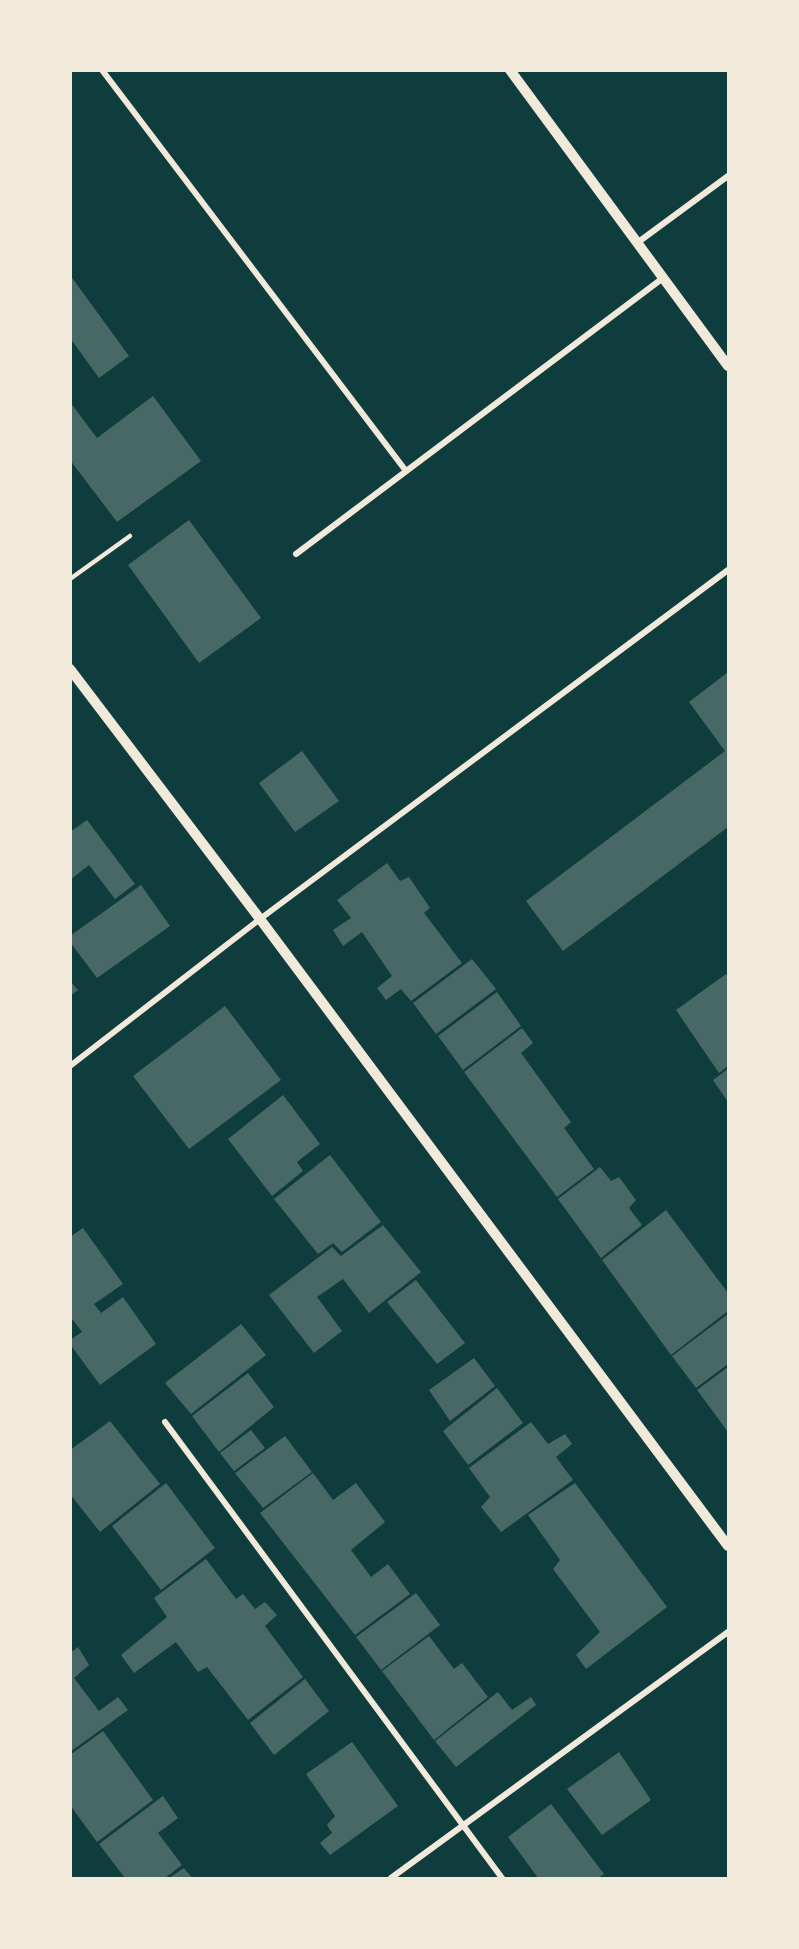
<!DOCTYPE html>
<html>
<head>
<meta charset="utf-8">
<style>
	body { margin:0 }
	#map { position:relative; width:799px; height:1949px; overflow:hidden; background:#0f3d3e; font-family:Mulish,sans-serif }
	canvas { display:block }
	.frame { position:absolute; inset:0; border:72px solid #f1e9da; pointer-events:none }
</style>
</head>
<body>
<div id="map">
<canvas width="799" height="1949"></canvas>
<div class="frame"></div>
</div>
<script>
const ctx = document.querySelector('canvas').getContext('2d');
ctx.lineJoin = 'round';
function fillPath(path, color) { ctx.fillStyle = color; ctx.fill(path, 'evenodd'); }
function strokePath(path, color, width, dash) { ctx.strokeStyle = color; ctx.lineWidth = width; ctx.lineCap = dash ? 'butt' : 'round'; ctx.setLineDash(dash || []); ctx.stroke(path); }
const building = new Path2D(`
	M 70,275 L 129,356 L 99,378 L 70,338 Z
	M 153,396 L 201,461 L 117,522 L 70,460 L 70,402 L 97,438 Z
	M 189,520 L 261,618 L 199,663 L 128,565 Z
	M 728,672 L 728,827 L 563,951 L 526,901 L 725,751 L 689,702 Z
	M 302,751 L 339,801 L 295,832 L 259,783 Z
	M 87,820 L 135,884 L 115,899 L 89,865 L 70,880 L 70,832 Z
	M 387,863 L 400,881 L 409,877 L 430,908 L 424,913 L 462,963 L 411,1001 L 401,989 L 386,1000 L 377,988 L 392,976 L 362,932 L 343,946 L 333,930 L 351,918 L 337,900 Z
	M 141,885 L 170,926 L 97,978 L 70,942 L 70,936 Z
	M 472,959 L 496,989 L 436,1034 L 413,1003 Z
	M 726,974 L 728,977 L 728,1066 L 719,1073 L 676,1010 Z
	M 70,981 L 78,990 L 70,996 Z
	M 497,992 L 521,1026 L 463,1070 L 438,1036 Z
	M 225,1006 L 281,1080 L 189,1149 L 133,1076 Z
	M 522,1028 L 533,1043 L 521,1053 L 571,1122 L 564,1128 L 594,1169 L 557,1197 L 464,1072 Z
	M 728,1069 L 728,1102 L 713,1080 Z
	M 283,1095 L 320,1144 L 297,1162 L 303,1171 L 272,1196 L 228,1139 Z
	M 330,1155 L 381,1222 L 342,1252 L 333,1243 L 318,1254 L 274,1199 Z
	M 600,1167 L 611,1181 L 619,1177 L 636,1200 L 629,1208 L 642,1225 L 601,1258 L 558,1199 Z
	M 666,1210 L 728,1293 L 728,1311 L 671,1355 L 602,1260 Z
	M 383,1225 L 421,1272 L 369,1313 L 343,1279 L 317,1297 L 342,1331 L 314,1353 L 269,1295 L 332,1247 L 341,1256 Z
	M 83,1228 L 123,1284 L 94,1304 L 101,1313 L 123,1297 L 156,1344 L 100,1385 L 70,1344 L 70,1340 L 82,1332 L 73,1320 L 70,1322 L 70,1237 Z
	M 416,1280 L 465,1343 L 437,1364 L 387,1302 Z
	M 728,1314 L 728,1364 L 696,1388 L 672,1356 Z
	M 241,1324 L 266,1355 L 191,1414 L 165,1383 Z
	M 474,1358 L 495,1386 L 450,1421 L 429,1390 Z
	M 728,1367 L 728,1432 L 697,1390 Z
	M 248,1373 L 274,1407 L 219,1452 L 192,1416 Z
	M 497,1388 L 523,1423 L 468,1465 L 443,1431 Z
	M 110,1421 L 160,1484 L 100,1532 L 70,1494 L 70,1450 Z
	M 531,1422 L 548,1444 L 565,1434 L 572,1444 L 556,1457 L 573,1480 L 501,1532 L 481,1507 L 490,1497 L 469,1468 Z
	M 251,1430 L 265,1448 L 234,1471 L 220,1453 Z
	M 285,1436 L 312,1472 L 263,1508 L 235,1473 Z
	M 313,1473 L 333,1500 L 356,1483 L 385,1522 L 351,1550 L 371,1577 L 388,1564 L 410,1594 L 355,1635 L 260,1513 Z
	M 166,1483 L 215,1548 L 161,1590 L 112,1526 Z
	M 575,1483 L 667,1607 L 586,1669 L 576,1655 L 600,1632 L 553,1569 L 560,1560 L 528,1515 Z
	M 206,1559 L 236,1599 L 243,1594 L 255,1609 L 265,1602 L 277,1615 L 265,1626 L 303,1677 L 248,1720 L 207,1667 L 198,1672 L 176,1642 L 134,1673 L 121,1655 L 167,1617 L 154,1598 Z
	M 416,1593 L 440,1625 L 381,1670 L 356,1637 Z
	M 429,1636 L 454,1669 L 462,1663 L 488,1697 L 434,1740 L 382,1671 Z
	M 78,1647 L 89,1665 L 74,1678 L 99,1711 L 118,1697 L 128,1710 L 70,1752 L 70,1653 Z
	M 305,1679 L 329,1711 L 274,1755 L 250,1723 Z
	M 498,1692 L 512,1710 L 531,1697 L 536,1705 L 456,1767 L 435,1741 Z
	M 103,1731 L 153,1800 L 97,1842 L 70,1805 L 70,1755 Z
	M 352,1742 L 398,1806 L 330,1855 L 320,1843 L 332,1833 L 327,1825 L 335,1816 L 306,1774 Z
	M 619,1752 L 651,1800 L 602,1835 L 567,1789 Z
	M 163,1796 L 178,1818 L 158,1833 L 182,1865 L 165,1878 L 125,1878 L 99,1844 Z
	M 551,1804 L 604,1874 L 598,1878 L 538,1878 L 508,1837 Z
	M 184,1868 L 192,1878 L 169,1878 Z`);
const service = new Path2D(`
	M 70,579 L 130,536`);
const minor = new Path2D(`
	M 102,70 L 406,471
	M 637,243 L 728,176
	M 296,554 L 663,278
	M 70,1066 L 260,919 L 728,570
	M 165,1422 L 502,1878
	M 391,1878 L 728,1632`);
const tertiary = new Path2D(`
	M 510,70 L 728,366
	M 70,669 L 260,919 L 728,1546`);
fillPath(building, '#486865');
strokePath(service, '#f1e9da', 4.5);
strokePath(minor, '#f1e9da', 6);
strokePath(tertiary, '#f1e9da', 10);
</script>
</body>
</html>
